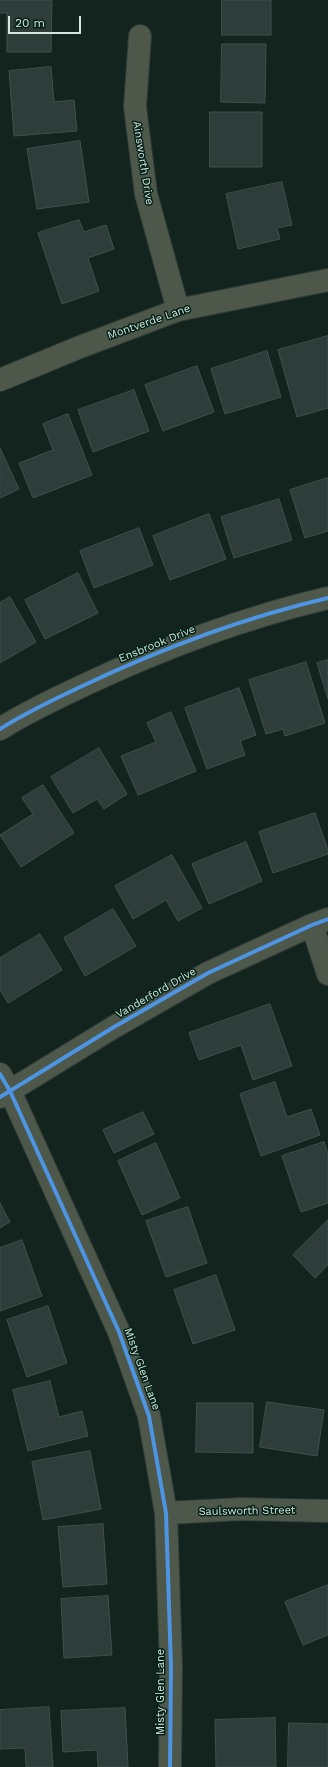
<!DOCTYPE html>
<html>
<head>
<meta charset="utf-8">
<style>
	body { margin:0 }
	#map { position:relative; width:328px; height:1767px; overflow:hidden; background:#13241e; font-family:"Work Sans",sans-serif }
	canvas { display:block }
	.scale { position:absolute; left:8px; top:16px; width:73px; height:18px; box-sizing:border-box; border:2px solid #d5e6de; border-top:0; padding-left:5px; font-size:12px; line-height:14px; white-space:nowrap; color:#d5e6de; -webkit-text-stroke:3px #032117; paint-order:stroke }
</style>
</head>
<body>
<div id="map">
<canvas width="328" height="1767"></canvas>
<div class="scale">20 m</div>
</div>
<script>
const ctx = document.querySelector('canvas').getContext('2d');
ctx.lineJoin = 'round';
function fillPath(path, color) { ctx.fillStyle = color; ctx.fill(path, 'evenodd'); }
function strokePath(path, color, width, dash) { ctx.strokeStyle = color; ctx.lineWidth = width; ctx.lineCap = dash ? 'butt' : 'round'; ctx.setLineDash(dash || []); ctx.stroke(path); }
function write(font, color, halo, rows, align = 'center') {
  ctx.font = font + ' "Work Sans",sans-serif'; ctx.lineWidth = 3; ctx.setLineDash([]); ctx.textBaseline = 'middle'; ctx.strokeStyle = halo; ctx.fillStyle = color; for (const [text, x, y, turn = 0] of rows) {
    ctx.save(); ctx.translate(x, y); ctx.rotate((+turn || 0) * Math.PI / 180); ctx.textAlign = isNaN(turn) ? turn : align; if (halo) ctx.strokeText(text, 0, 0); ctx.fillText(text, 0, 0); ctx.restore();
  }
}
const building = new Path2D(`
	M 0,0 L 52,0 L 51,52 L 7,52 L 7,13 L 0,13 Z
	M 222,0 L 271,0 L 271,35 L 222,35 Z
	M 222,44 L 266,44 L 265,103 L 221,102 Z
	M 51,67 L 54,102 L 74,100 L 77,131 L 14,136 L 9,71 Z
	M 210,112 L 262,112 L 262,167 L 210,167 Z
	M 80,141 L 89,202 L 37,209 L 27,149 Z
	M 282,182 L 292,225 L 277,228 L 280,239 L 238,249 L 226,194 Z
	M 79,220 L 84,232 L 106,225 L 114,249 L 88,258 L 99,291 L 62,304 L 38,233 Z
	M 328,336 L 328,408 L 297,417 L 278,350 Z
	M 267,351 L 281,397 L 225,414 L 211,369 Z
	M 197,366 L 214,412 L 163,431 L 145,385 Z
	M 134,390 L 149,431 L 93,452 L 78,410 Z
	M 68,414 L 92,475 L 33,498 L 19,463 L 53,450 L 43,424 Z
	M 0,448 L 19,489 L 0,498 Z
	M 328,478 L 328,531 L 305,538 L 290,490 Z
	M 279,499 L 292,540 L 234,558 L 221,517 Z
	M 209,514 L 226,559 L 170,580 L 153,536 Z
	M 139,528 L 153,565 L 94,588 L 80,551 Z
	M 78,573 L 98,613 L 45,639 L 25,600 Z
	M 10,597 L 36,642 L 0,663 L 0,603 Z
	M 328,660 L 328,699 L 317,663 Z
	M 306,662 L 325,723 L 285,736 L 283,729 L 266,734 L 249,680 Z
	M 239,688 L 256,735 L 240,741 L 245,755 L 207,769 L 185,708 Z
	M 171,712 L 196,771 L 138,795 L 121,756 L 156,742 L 147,723 Z
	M 99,748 L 127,794 L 104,809 L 97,799 L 73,813 L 51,777 Z
	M 43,785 L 74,833 L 21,867 L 0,835 L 33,814 L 22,798 Z
	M 315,813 L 328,850 L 328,854 L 273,873 L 259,832 Z
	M 246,842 L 262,881 L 209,904 L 192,864 Z
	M 172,855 L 202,908 L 178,921 L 166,900 L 133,919 L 115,886 Z
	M 113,909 L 136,946 L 85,976 L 64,938 Z
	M 40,934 L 62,970 L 8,1003 L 0,990 L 0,958 Z
	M 270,1004 L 292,1066 L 253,1080 L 241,1045 L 199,1060 L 189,1033 Z
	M 275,1082 L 287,1117 L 311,1109 L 320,1135 L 261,1156 L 240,1094 Z
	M 143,1112 L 154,1134 L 114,1153 L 103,1130 Z
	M 324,1142 L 328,1154 L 328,1203 L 301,1212 L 282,1156 Z
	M 156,1143 L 180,1198 L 142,1215 L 118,1161 Z
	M 0,1203 L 10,1222 L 0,1228 Z
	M 188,1207 L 207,1263 L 166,1277 L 146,1221 Z
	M 328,1220 L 328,1265 L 315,1278 L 293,1255 Z
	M 22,1240 L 42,1296 L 0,1311 L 0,1248 Z
	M 216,1275 L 235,1330 L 193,1344 L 174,1290 Z
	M 48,1306 L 67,1363 L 27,1377 L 7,1320 Z
	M 50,1381 L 59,1417 L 82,1411 L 88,1436 L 28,1451 L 13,1390 Z
	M 267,1402 L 324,1410 L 317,1456 L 260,1447 Z
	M 197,1403 L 253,1403 L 253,1453 L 196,1452 Z
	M 90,1451 L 101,1509 L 43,1520 L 32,1462 Z
	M 103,1524 L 107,1584 L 63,1587 L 58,1527 Z
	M 328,1585 L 328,1635 L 303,1645 L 285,1602 Z
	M 108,1596 L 112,1655 L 64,1658 L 61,1599 Z
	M 49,1707 L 53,1767 L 26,1767 L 25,1748 L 0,1749 L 0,1710 Z
	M 125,1708 L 128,1767 L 98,1767 L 97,1750 L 63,1752 L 61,1711 Z
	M 275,1718 L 276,1767 L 216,1767 L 215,1720 Z
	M 289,1723 L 328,1724 L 328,1767 L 288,1767 Z`);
const minor = new Path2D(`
	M 140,36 L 135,107 L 146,194 L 178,310
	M 0,380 L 80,347 L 178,310 L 328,280
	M 0,729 C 25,713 51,701 78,688 C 158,650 242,618 328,598
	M 312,925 L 328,974
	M 0,1074 L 10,1091 L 119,1332 L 149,1416 L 166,1513 L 171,1667 L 170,1767
	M 0,1097 L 114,1027 L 208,973 L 312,925 L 328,919
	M 166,1513 L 241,1509 L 328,1511`);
const cycleway = new Path2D(`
	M 0,729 C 25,713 51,701 78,688 C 158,650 242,618 328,598
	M 0,1074 L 10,1091 L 119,1332 L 149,1416 L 166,1513 L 171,1667 L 170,1767
	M 0,1097 L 114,1027 L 208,973 L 312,925 L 328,919`);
const streetNames = [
	["Ainsworth Drive",143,163,81],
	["Montverde Lane",149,322,-19],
	["Ensbrook Drive",157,644,-22],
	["Vanderford Drive",156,993,-30],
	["Misty Glen Lane",142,1369,70],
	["Saulsworth Street",247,1511,-1],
	["Misty Glen Lane",161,1692,-90]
];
fillPath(building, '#2e3c3a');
strokePath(building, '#40504d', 1);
strokePath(minor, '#303d38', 24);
strokePath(minor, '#4d584b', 22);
strokePath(cycleway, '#4d94e3', 4);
write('11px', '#d5e6de', '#032117', streetNames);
</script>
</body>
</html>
